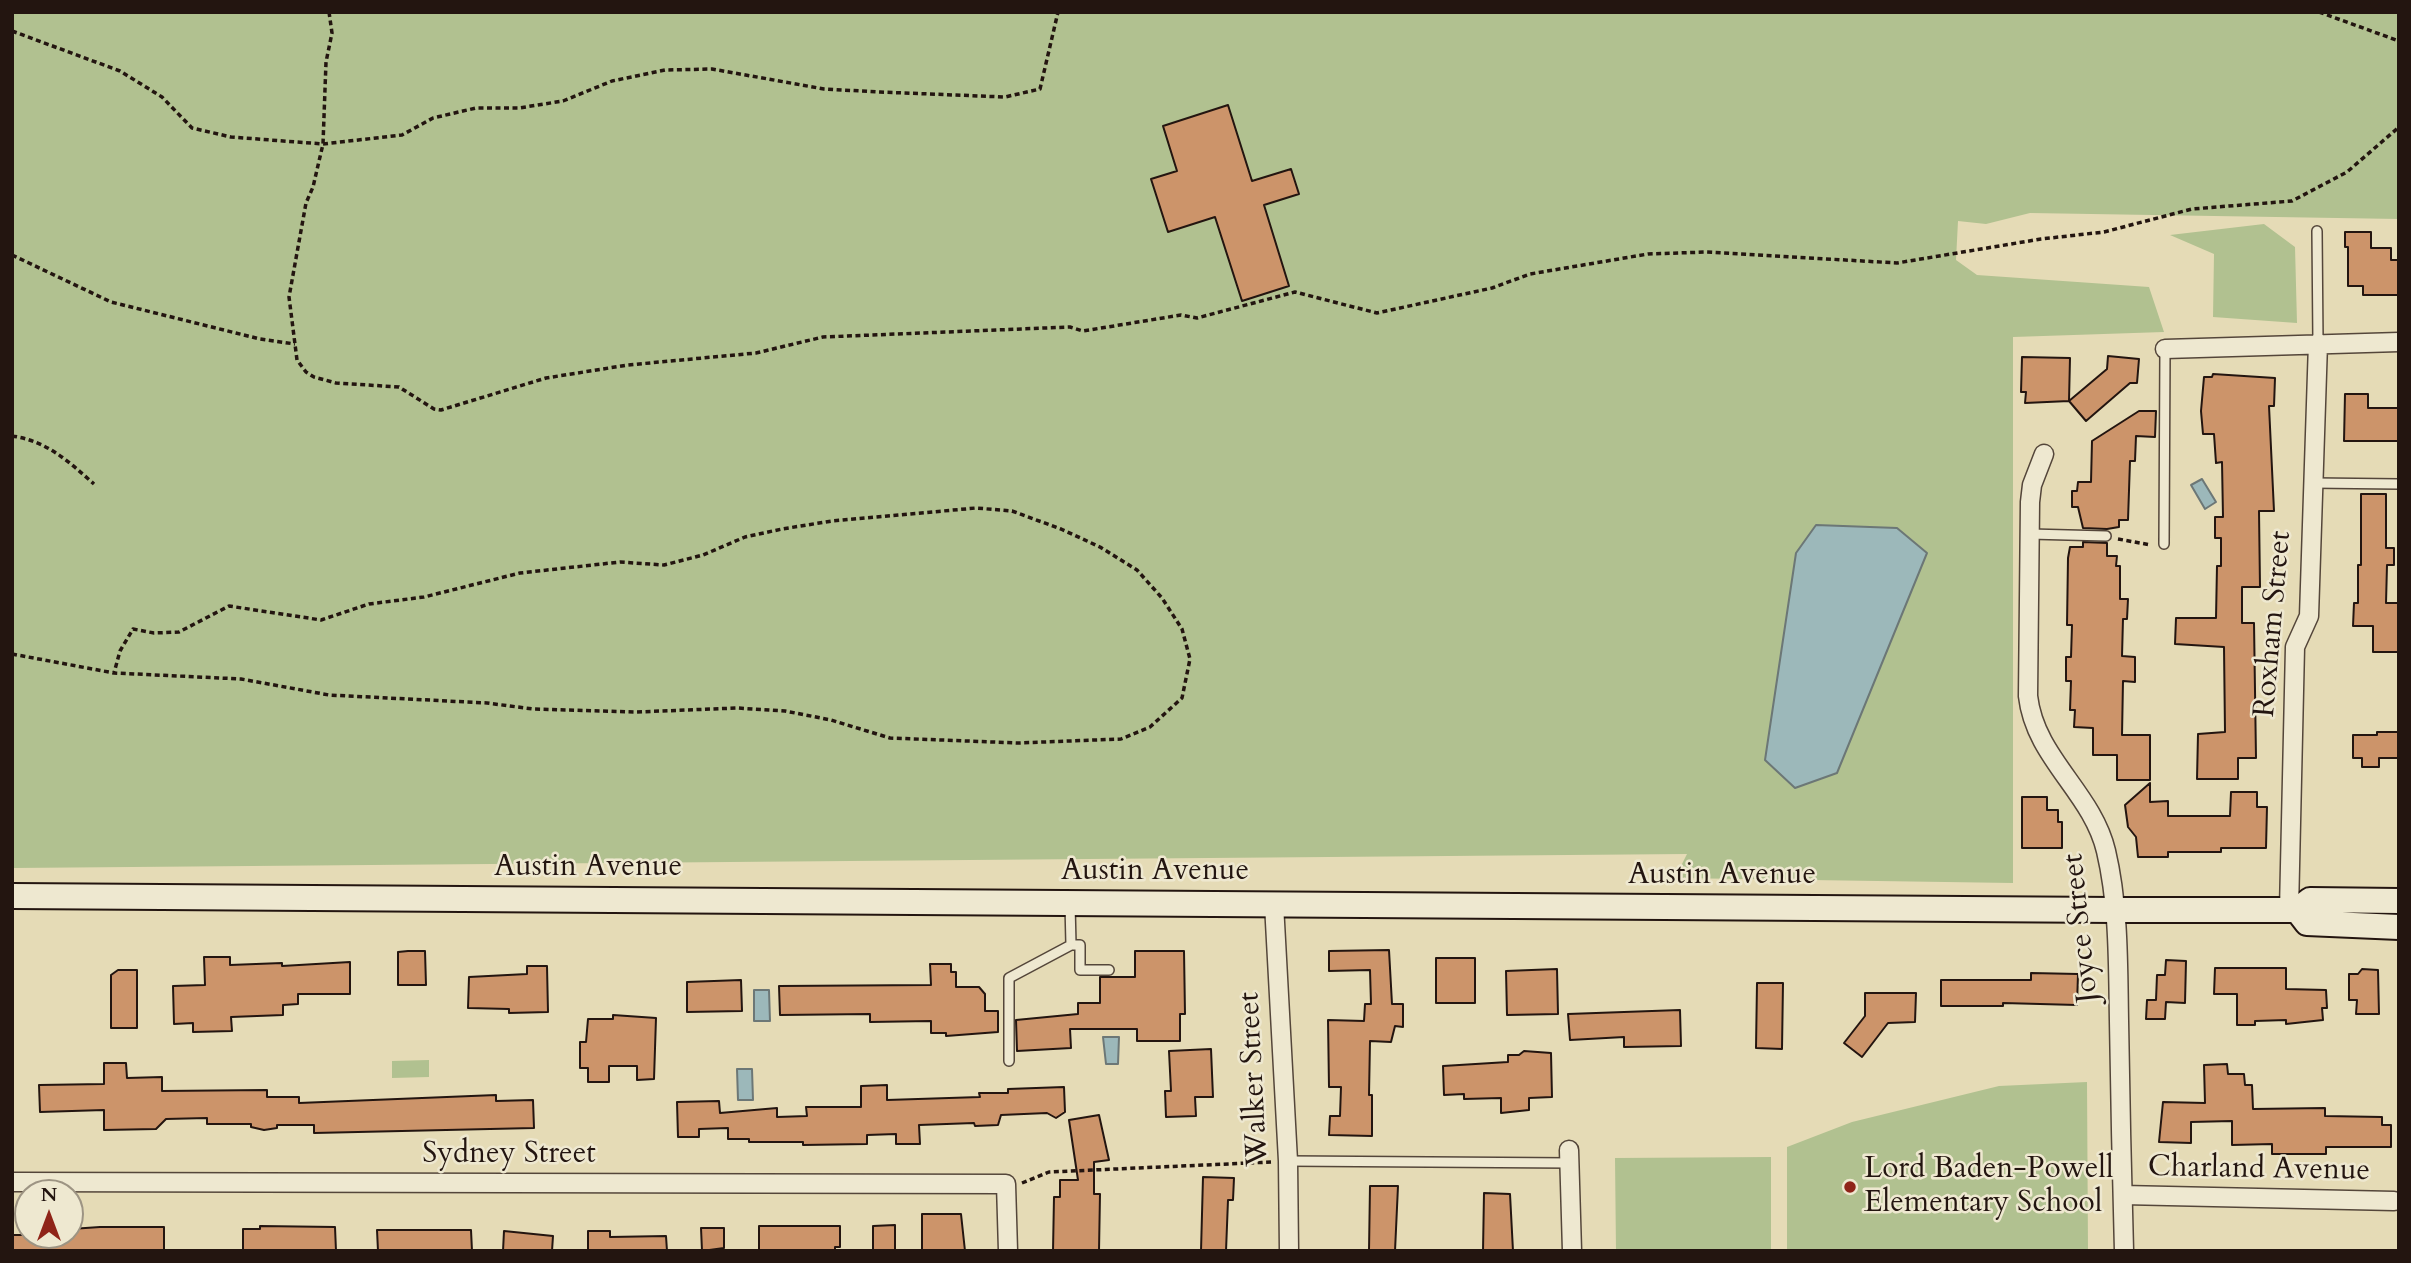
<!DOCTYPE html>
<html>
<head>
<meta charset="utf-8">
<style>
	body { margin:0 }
	#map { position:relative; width:2411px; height:1263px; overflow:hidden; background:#e5dbb6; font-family:Cardo,serif }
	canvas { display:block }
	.frame { position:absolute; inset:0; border:14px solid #231510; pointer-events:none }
	.north { position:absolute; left:14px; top:1179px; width:70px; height:70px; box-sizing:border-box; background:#eee8d0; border:2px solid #9d9483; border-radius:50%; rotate:0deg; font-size:19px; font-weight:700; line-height:28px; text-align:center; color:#231510 }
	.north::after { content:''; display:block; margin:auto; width:24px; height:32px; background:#8f2418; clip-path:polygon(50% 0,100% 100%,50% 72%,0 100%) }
</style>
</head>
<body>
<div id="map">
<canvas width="2411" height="1263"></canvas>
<div class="frame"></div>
<div class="north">N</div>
</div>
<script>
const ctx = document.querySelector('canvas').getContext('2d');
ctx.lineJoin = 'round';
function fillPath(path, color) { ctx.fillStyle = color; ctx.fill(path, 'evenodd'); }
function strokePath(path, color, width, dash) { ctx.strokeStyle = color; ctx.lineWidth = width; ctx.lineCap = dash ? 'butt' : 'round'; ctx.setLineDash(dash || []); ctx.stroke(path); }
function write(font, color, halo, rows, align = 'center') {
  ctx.font = font + ' Cardo,serif'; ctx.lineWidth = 5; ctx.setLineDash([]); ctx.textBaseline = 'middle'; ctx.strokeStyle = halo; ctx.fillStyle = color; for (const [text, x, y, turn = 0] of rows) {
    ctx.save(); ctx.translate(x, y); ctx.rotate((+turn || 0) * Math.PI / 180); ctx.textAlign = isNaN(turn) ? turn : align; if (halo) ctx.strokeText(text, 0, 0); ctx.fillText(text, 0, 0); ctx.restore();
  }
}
const green = new Path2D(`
	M 12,12 L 2399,12 L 2399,219 L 2030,213 L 1986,224 L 1958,221 L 1956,260 L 1977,275 L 2149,287 L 2164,332 L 2013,337 L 2013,883 L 1675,878 L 1687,854 L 12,868 Z
	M 2264,224 L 2295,247 L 2297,323 L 2213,317 L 2214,254 L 2170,235 Z
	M 429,1060 L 429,1077 L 392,1078 L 392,1061 Z
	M 2087,1082 L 2088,1251 L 1787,1251 L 1787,1147 L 1852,1122 L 1999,1086 Z
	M 1771,1157 L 1771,1251 L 1616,1251 L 1615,1158 Z`);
const water = new Path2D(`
	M 2202,479 L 2216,502 L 2205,509 L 2191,485 Z
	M 1816,525 L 1897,528 L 1927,553 L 1837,773 L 1795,788 L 1765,760 L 1796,553 Z
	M 754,990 L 769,990 L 770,1021 L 754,1021 Z
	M 1103,1037 L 1119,1037 L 1118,1064 L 1106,1064 Z
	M 737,1069 L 752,1069 L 753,1100 L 738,1100 Z`);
const building = new Path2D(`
	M 1228,105 L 1252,181 L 1291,169 L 1299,194 L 1264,205 L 1289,286 L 1242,301 L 1215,217 L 1168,232 L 1151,179 L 1177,171 L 1163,126 Z
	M 2345,232 L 2371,232 L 2371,248 L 2391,248 L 2391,260 L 2399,260 L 2399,295 L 2363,295 L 2363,286 L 2348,286 L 2348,247 L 2345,247 Z
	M 2108,356 L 2139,359 L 2137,383 L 2130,383 L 2086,421 L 2069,401 L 2107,369 Z
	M 2022,357 L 2070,358 L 2069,401 L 2025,403 L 2026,392 L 2021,392 Z
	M 2213,374 L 2275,378 L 2274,406 L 2269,406 L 2274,511 L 2259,511 L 2260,587 L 2242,587 L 2242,623 L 2254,623 L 2256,758 L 2238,758 L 2238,779 L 2197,779 L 2198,734 L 2225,732 L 2224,647 L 2175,644 L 2176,618 L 2216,618 L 2217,566 L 2221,566 L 2221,538 L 2215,538 L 2215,517 L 2223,517 L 2222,462 L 2216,463 L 2214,434 L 2203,434 L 2201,411 L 2204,377 L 2212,377 Z
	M 2345,394 L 2368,394 L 2368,408 L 2399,408 L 2399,441 L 2344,441 Z
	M 2139,411 L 2156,411 L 2155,437 L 2136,436 L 2135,461 L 2130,461 L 2128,520 L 2119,520 L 2119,527 L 2107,529 L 2083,528 L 2078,507 L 2072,507 L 2072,491 L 2077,491 L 2078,482 L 2091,482 L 2092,441 Z
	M 2361,494 L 2386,494 L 2386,548 L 2394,548 L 2394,565 L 2387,565 L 2386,603 L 2399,603 L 2399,652 L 2373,652 L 2373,626 L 2353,626 L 2354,603 L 2358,603 L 2358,565 L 2361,565 Z
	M 2083,542 L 2107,543 L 2107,556 L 2117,556 L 2116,566 L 2120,566 L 2120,599 L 2128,599 L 2127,619 L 2123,619 L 2122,656 L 2135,657 L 2135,682 L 2123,681 L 2122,735 L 2150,735 L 2150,780 L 2117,780 L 2117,755 L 2093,755 L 2093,728 L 2074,727 L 2075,710 L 2070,710 L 2071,681 L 2066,681 L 2066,657 L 2071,657 L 2072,625 L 2067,625 L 2068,558 L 2070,547 L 2083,547 Z
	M 2377,732 L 2399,732 L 2399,758 L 2379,758 L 2379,767 L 2362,767 L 2362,758 L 2353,758 L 2353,735 L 2377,735 Z
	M 2150,783 L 2150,802 L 2168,801 L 2168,816 L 2230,816 L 2231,792 L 2257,792 L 2257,807 L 2267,807 L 2266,848 L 2221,848 L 2221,852 L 2168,852 L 2168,857 L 2138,857 L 2136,837 L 2128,827 L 2125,805 Z
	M 2022,797 L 2047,797 L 2047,810 L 2058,810 L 2058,822 L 2062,822 L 2062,848 L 2022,848 Z
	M 1389,950 L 1392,1004 L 1403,1004 L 1403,1027 L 1395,1026 L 1391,1042 L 1370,1041 L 1369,1095 L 1372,1095 L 1372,1136 L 1329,1135 L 1330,1116 L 1340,1116 L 1341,1087 L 1329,1087 L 1328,1020 L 1364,1021 L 1365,1004 L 1371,1004 L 1370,970 L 1329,971 L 1329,951 Z
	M 408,951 L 425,951 L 426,985 L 398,985 L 398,952 Z
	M 1135,951 L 1184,951 L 1185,1014 L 1180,1014 L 1180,1041 L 1137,1041 L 1137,1029 L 1070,1029 L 1071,1048 L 1017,1051 L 1016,1020 L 1078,1014 L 1078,1003 L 1100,1003 L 1100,977 L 1135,977 Z
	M 204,957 L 230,957 L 230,965 L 282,963 L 282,966 L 350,962 L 350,994 L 298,994 L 298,1004 L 283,1005 L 283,1015 L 231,1017 L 232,1031 L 193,1032 L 193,1023 L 174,1024 L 173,986 L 205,985 Z
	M 1436,958 L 1475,958 L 1475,1003 L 1436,1003 Z
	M 2166,960 L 2186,961 L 2185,1003 L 2166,1002 L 2165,1019 L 2146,1019 L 2147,1000 L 2156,1000 L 2157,975 L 2165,975 Z
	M 930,964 L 951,964 L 951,972 L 956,972 L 956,987 L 979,987 L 985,994 L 985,1011 L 998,1011 L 998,1032 L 946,1036 L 946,1033 L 931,1033 L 931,1021 L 870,1022 L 870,1014 L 780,1015 L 779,986 L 931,985 Z
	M 527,966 L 547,966 L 548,1012 L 509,1013 L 509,1009 L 468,1008 L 469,977 L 527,974 Z
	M 2215,968 L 2286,968 L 2286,989 L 2326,990 L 2327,1008 L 2322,1008 L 2323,1020 L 2286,1024 L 2286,1020 L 2255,1021 L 2255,1025 L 2237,1025 L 2237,994 L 2214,994 Z
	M 1557,969 L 1558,1014 L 1507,1015 L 1506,971 Z
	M 2362,969 L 2378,970 L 2379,1014 L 2356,1014 L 2357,1000 L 2349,1000 L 2349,974 L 2358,974 Z
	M 118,970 L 137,970 L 137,1028 L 111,1028 L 111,975 Z
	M 2031,973 L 2078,974 L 2077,1005 L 2003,1003 L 2003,1006 L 1941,1006 L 1941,980 L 2031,980 Z
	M 741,980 L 742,1011 L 687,1012 L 687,982 Z
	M 1757,983 L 1783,983 L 1782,1049 L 1756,1048 Z
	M 1865,993 L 1916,993 L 1915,1022 L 1888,1023 L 1862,1057 L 1844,1043 L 1865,1016 Z
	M 1680,1010 L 1681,1046 L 1624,1047 L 1624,1037 L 1570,1040 L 1568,1014 Z
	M 613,1015 L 656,1018 L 654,1079 L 637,1080 L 637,1066 L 609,1066 L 609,1082 L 588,1082 L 588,1068 L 580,1068 L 580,1042 L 586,1042 L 588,1019 L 613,1019 Z
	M 1211,1049 L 1213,1097 L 1195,1097 L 1196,1116 L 1166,1117 L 1165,1091 L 1171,1091 L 1169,1051 Z
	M 1524,1051 L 1551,1053 L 1552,1097 L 1529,1098 L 1529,1110 L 1501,1113 L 1501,1098 L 1464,1099 L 1464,1094 L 1444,1095 L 1443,1066 L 1508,1062 L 1508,1055 L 1519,1055 Z
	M 104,1063 L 126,1063 L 127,1078 L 162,1077 L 162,1091 L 267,1090 L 267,1097 L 299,1097 L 299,1103 L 496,1095 L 496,1101 L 533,1100 L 534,1128 L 314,1133 L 314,1125 L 277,1125 L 277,1128 L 264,1130 L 251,1127 L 251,1124 L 207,1124 L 207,1118 L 166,1119 L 156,1129 L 104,1130 L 104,1110 L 40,1112 L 39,1085 L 104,1084 Z
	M 2227,1064 L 2228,1074 L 2244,1074 L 2245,1085 L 2252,1085 L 2253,1109 L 2325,1108 L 2325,1116 L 2382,1117 L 2382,1125 L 2391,1125 L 2391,1147 L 2326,1147 L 2326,1154 L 2272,1154 L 2272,1144 L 2232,1145 L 2232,1121 L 2191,1122 L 2191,1143 L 2159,1142 L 2163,1102 L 2205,1103 L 2204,1065 Z
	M 887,1085 L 887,1100 L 980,1097 L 979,1093 L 1008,1093 L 1008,1089 L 1064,1087 L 1065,1112 L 1056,1118 L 1047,1113 L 1001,1115 L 998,1125 L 975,1126 L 974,1123 L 919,1125 L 920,1144 L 896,1144 L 896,1134 L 867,1135 L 867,1144 L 803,1145 L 803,1142 L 749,1142 L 749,1139 L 728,1139 L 728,1128 L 699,1129 L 699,1137 L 678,1137 L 677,1102 L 719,1101 L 720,1113 L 777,1108 L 777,1117 L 807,1116 L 806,1107 L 861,1107 L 861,1086 Z
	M 1099,1115 L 1109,1160 L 1094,1162 L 1094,1194 L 1100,1194 L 1099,1251 L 1053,1251 L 1054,1197 L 1060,1197 L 1060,1180 L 1078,1180 L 1069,1120 Z
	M 1203,1177 L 1234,1178 L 1233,1200 L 1228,1200 L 1226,1251 L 1201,1251 Z
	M 1370,1186 L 1398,1186 L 1395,1251 L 1369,1251 Z
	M 1484,1193 L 1510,1194 L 1513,1251 L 1483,1251 Z
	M 922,1214 L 961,1214 L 965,1251 L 922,1251 Z
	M 895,1225 L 895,1251 L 873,1251 L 873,1226 Z
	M 260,1226 L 335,1227 L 336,1251 L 243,1251 L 243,1229 L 260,1229 Z
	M 759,1226 L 840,1226 L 840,1247 L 835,1247 L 835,1251 L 759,1251 Z
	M 164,1227 L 164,1251 L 12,1251 L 12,1235 L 70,1235 L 71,1229 L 100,1227 Z
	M 701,1228 L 724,1228 L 724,1248 L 702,1251 Z
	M 377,1230 L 471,1230 L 472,1251 L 378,1251 Z
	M 504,1231 L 553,1236 L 552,1251 L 503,1251 Z
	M 588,1231 L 610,1231 L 610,1237 L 666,1236 L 667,1251 L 588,1251 Z`);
const path = new Path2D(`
	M 329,12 L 332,33 L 326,62 L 323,144 L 313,187 L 306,203 L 289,297 L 297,360 L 306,372 L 314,377 L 336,383 L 399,387 L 434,409 L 441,410 L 546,378 L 628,365 L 756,353 L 823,337 L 1070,327 L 1083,331 L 1181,315 L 1197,318 L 1295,292 L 1377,313 L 1492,288 L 1530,274 L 1648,254 L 1707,252 L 1897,263 L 2041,239 L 2104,232 L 2192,209 L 2292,201 L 2347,172 L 2399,127
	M 2319,12 L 2399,41
	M 12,31 L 120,71 L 162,97 L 192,128 L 231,137 L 323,144 L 402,135 L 433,118 L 476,108 L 519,108 L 563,101 L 612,81 L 665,70 L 712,69 L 824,89 L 880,92 L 1005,97 L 1040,89 L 1058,12
	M 12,255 L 111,302 L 260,339 L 295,344
	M 12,436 C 47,441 68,461 94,484
	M 2118,539 L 2151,545
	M 12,654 L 114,673 L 241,679 L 329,695 L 487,703 L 533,709 L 637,712 L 737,708 L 785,711 L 831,720 L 890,738 L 1018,743 L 1121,739 L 1150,727 L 1182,698 L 1190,659 L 1182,629 L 1162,598 L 1137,570 L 1100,547 L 1061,529 L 1012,511 L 976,508 L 832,521 L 782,529 L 745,537 L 703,555 L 664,565 L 620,562 L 520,573 L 424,597 L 369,604 L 321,620 L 229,606 L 179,632 L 154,633 L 133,629 L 120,651 L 114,673
	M 1237,874 L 1244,873
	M 1022,1183 L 1049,1172 L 1271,1162`);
const service = new Path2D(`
	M 2317,231 L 2318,343
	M 2313,483 L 2399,484
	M 2030,534 L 2106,536
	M 2164,544 L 2165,349
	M 1071,945 L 1080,945 L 1080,970 L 1109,970
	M 1009,1061 L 1009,978 L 1071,945 L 1070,904
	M 1288,1161 L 1570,1163`);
const minor = new Path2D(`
	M 2165,349 L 2399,342
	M 2044,454 L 2032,485 L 2030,502 L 2028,696 C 2035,758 2092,792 2106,851 C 2119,906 2118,965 2119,1021 C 2120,1098 2122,1174 2124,1251
	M 1274,904 L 1288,1161 L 1289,1251
	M 2289,910 L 2295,647 L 2309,616 L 2318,343
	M 1569,1150 L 1572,1251
	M 12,1182 L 1006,1184 L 1008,1251
	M 2123,1195 L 2394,1201`);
const secondary = new Path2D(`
	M 12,896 L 2115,910 L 2297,910 L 2310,900 L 2399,901
	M 2297,910 L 2307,923 L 2399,927`);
const markers = [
	[1850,1187,7,"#8f2418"]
];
const streetNames = [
	["Roxham Street",2274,624,-85],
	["Austin Avenue",588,868],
	["Austin Avenue",1155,872],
	["Austin Avenue",1722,876],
	["Joyce Street",2082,928,-96],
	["Walker Street",1255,1079,-93],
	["Sydney Street",509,1155],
	["Charland Avenue",2259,1170,1]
];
const poiNames = [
	["Lord Baden-Powell",1864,1170],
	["Elementary School",1864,1204]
];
fillPath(green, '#b1c190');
fillPath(water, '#9cb8ba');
strokePath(water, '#6c7776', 2);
fillPath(building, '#cc946a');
strokePath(building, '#231510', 2);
strokePath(service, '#54463a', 12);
strokePath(minor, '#54463a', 21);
strokePath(secondary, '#231510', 28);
strokePath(path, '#231510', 3.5, [5, 3.5]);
strokePath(service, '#eee8d0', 9);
strokePath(minor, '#eee8d0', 18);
strokePath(secondary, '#eee8d0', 24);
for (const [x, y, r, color] of markers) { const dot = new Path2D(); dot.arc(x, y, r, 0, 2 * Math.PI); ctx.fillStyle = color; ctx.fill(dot); strokePath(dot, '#eee8d0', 2.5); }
write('30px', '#231510', '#eee8d0', streetNames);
write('30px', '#231510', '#eee8d0', poiNames, 'left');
</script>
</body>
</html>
